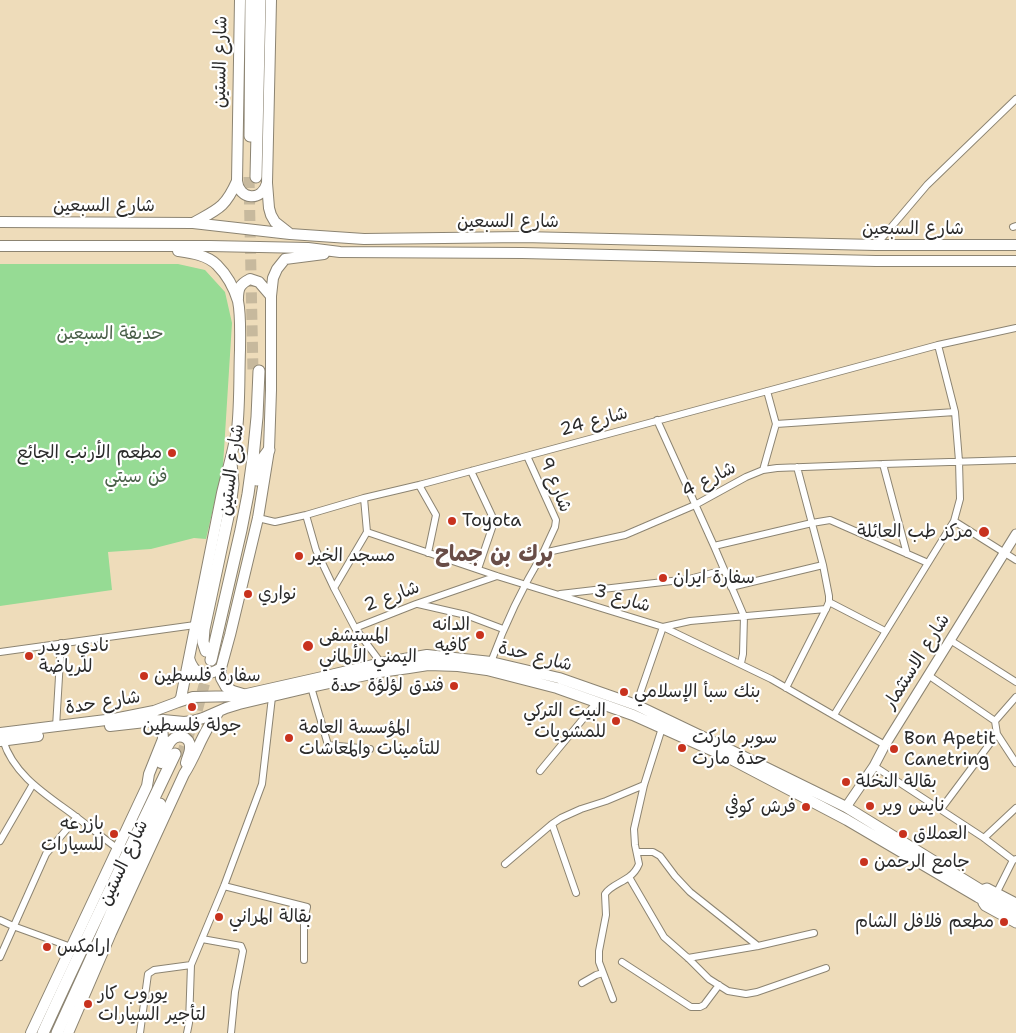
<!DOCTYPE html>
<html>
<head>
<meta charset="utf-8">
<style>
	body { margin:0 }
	canvas { display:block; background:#eedcba }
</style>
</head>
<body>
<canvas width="1016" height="1033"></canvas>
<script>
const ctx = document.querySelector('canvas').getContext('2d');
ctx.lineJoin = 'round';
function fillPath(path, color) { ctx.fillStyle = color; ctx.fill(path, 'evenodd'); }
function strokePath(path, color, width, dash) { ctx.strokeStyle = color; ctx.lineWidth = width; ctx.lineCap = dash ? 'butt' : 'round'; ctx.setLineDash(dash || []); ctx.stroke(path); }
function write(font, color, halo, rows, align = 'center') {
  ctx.font = font + ' "Shantell Sans","Playpen Sans Arabic",sans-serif'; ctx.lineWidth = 4.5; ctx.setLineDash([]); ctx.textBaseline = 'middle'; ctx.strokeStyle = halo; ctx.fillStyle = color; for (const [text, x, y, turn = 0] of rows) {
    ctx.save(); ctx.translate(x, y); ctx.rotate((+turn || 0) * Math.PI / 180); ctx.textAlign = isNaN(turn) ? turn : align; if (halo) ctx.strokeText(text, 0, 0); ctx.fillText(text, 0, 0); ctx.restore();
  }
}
const green = new Path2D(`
	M 0,264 L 178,264 L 205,270 L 225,292 L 232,323 L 223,466 L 206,539 L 194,538 L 151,549 L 108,552 L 112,590 L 0,606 Z`);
const highwayTunnel = new Path2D(`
	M 249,177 L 253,373
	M 181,757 L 197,711 L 211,660`);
const street = new Path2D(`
	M 1013,227 L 1016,226
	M 876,245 L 927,185 L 1016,99
	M 657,420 L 714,546 L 744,616 L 743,654 L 741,663
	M 776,424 L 955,412
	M 527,456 L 556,520 L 555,527 L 543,553
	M 883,464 L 907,554
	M 763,470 L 776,424 L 767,391
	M 471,471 L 493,518 L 493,525 L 478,569
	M 419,485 L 436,515 L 428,553
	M 364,498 L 367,532
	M 306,515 L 316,550 L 334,588 L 355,628 L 381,663
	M 258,518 L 275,522 L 306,515 L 364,498 L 419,485 L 938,345 L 1016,328
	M 954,521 L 1016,560
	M 367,532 L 497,576 L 663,627 L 771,679 L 885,745
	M 714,546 L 812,523 L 830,520 L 928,563
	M 731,587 L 823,565
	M 334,588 L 367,532
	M 560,594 L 689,579 L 724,570
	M 829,602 L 885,631
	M 418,604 L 466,615 L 503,629
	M 355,628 L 416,604 L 497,576
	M 950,640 L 1016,682
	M 0,652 L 195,625
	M 491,662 C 505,624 522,588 543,553 L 625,535 L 695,505 L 746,477 L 763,470 L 777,468 L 883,464 L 1016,460
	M 928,675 L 995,721 L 997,734 L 1016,763
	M 311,687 L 328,745 L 370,749
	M 786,688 L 826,609 L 829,602 L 829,596 L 823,565 L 797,467
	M 636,705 L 663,627 L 690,621 L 826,609
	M 834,715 L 954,521 L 960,499 L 959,461 L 955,412 L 938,345
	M 995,721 L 1016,697
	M 56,727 L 61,643
	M 3,740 C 13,774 45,794 71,813 C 87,825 102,837 118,849
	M 874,766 L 984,838 L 1013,860
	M 540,771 L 597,702
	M 941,809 L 997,734
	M 552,824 L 576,893
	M 984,838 L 1016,808
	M 0,841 L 33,784
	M 637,852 L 653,852 L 660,856 L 675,876 L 690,892 L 758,946
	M 505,864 L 552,824 L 561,818 L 581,809 L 606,801 L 644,785
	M 629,877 L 664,937 L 688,958 L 709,979 L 728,991 L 746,994 L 757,992 L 826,968
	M 224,886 L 307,907 L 304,920 L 304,960
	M 997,892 L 1013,860 L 1016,859
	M 0,920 L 13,926 L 71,947
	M 202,939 L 241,946 L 243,951 L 235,992 L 231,1033
	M 0,957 L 46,854 L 77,817
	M 688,958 L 758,946 L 814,933
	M 622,962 L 691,1007 L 700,1007 L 704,1005 L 719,985
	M 582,983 L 596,975 L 603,973
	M 613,999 L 599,962 L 599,951 L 606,915 L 605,894 C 610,886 621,883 629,877 C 633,874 637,869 639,864 L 635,845 L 634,829 L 644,785 L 662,728
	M 140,1033 L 148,974 L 154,970 L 191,965 L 224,886 L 262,784 L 272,697
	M 187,1033 L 189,1023 L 191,965`);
const secondary = new Path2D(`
	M 846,807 L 874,766 L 885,745 L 1016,534
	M 981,890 L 987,888 L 1016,903
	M 983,903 L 985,906 L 1016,923`);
const primary = new Path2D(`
	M 271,0 L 267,183 L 269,208 L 271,215 L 275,222 L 289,233
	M 237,181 C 239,200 262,202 267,183
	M 0,222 L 193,223 L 290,234 L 364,239 L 522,237 L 876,245 L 1016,245
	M 193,223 C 218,209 225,208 237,181 L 240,0
	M 0,246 L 210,246 L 308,248 L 340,252 L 522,253 L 876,261 L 1016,261
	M 238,299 C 238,288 240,284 250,279 L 259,282 L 271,296
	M 189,658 C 194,676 207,677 221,668
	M 243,694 L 233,691 L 226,687 L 221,678 L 221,668 L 230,635 L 258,518 L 269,450 L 271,390 L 271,296 L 273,278 L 277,269 L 285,259 L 324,254
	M 178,702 L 181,698 L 222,493 C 227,472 233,452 237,430 C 240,404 239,376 240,350 C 240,336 241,315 238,301 C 234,288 226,274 217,265 C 207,255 192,253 178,251
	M 110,726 L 163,720 L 184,722 L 193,721 L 203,718 L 226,708 L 239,704 L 311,687 L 380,672 L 409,668 L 428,665 L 458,666 L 487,670 L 557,688 L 633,715 L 729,758 L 847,820 L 978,897 L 1016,917
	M 0,733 L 114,719 L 154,711 L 178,702 L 193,697 L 238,696 L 318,678 L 381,663 L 427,655 L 491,662 L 559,678 L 636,705 L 730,750 L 846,807 L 981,890 L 1016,909
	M 0,741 L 38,736
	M 161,763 C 164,756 166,747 171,741 C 177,733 191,736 190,748 C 190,753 187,758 186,763
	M 31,1033 L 147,786 L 149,774 L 163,739 C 163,731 161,727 157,720
	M 68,1033 L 111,933 L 184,774 C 197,754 203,730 218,713`);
const highway = new Path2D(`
	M 250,136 L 251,0
	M 256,177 L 260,0
	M 257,480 L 261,461 L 269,450
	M 206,651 L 203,642 L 204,629 L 230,507 L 233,484 L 231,463
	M 211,660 L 241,530 L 248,494 L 253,458 L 257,417 L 259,371
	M 43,1033 C 85,940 131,847 175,754
	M 57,1033 L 89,963 L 160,804`);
const markers = [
	[172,453,5,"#c8321e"],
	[452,521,5,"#c8321e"],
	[984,532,6,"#c8321e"],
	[299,556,5,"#c8321e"],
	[663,578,5,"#c8321e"],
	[248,594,5,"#c8321e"],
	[480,635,5,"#c8321e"],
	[308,646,6,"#c8321e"],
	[29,656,5,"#c8321e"],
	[144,676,5,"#c8321e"],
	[454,686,5,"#c8321e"],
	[624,692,5,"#c8321e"],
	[192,707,5,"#c8321e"],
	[616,721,5,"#c8321e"],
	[289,738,5,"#c8321e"],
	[682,748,5,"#c8321e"],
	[894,749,5,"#c8321e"],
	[846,782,5,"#c8321e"],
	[870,806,5,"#c8321e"],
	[806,807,5,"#c8321e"],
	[114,834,5,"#c8321e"],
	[903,834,5,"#c8321e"],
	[864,862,5,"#c8321e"],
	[219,917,5,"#c8321e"],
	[1004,922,5,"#c8321e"],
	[47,947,5,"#c8321e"],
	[88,1004,5,"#c8321e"]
];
const streetNames = [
	["شارع الستين",221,62,-89],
	["شارع السبعين",104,206],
	["شارع السبعين",508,222],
	["شارع السبعين",913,229],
	["شارع 24",594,422,-15],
	["شارع الستين",232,470,-82],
	["شارع 4",709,480,-27],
	["شارع 9",555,485,68],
	["شارع 2",392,597,-20],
	["شارع 3",622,599,17],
	["شارع حدة",535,657,14],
	["شارع الاستثمار",917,662,-58],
	["شارع حدة",103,703,-9],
	["شارع الستين",124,863,-65]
];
const parkNames = [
	["حديقة السبعين",110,334],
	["فن سيتي",136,477]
];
const poiNames = [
	["مطعم الأرنب الجائع",162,453,"right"],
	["Toyota",462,521],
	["مركز طب العائلة",973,532,"right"],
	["مسجد الخير",309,556],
	["سفارة ايران",673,578],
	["نواري",258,594],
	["الدانه",470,625,"right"],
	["كافيه",470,646,"right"],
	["المستشفى",319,636],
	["اليمني الألماني",319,657],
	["نادي ويدر",39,646],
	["للرياضة",39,667],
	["سفارة فلسطين",154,676],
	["فندق لؤلؤة حدة",444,686,"right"],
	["بنك سبأ الإسلامي",634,692],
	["البيت التركي",606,711,"right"],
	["للمشويات",606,732,"right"],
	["جولة فلسطين",192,726,"center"],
	["المؤسسة العامة",299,728],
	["للتأمينات والمعاشات",299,749],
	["سوبر ماركت",692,738],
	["حدة مارت",692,759],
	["Bon Apetit",904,739],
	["Canetring",904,760],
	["بقالة النخلة",856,782],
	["نايس وير",880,806],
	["فرش كوفي",796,807,"right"],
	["بازرعه",104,824,"right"],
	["للسيارات",104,845,"right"],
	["العملاق",913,834],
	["جامع الرحمن",874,862],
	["بقالة المراني",229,917],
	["مطعم فلافل الشام",994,922,"right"],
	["ارامكس",57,947],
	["يوروب كار",98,994],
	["لتأجير السيارات",98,1015]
];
const districtNames = [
	["برك بن جماح",494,555]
];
fillPath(green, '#96db94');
strokePath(highwayTunnel, '#c7b99d', 11, [11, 5.5]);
strokePath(street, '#8c8472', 8);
strokePath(secondary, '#8c8472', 11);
strokePath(primary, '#8c8472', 12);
strokePath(highway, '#8c8472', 13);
strokePath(street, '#fff', 6);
strokePath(secondary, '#fff', 9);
strokePath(primary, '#fff', 10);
strokePath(highway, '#fff', 11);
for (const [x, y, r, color] of markers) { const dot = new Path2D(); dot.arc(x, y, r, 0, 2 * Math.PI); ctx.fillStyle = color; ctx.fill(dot); strokePath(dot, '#fff', 2); }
write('18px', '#2b2b2b', '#fff', streetNames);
write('18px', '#4b604a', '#fff', parkNames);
write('18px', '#2b2b2b', '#fff', poiNames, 'left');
write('bold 22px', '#694d47', '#fff', districtNames);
</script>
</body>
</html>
